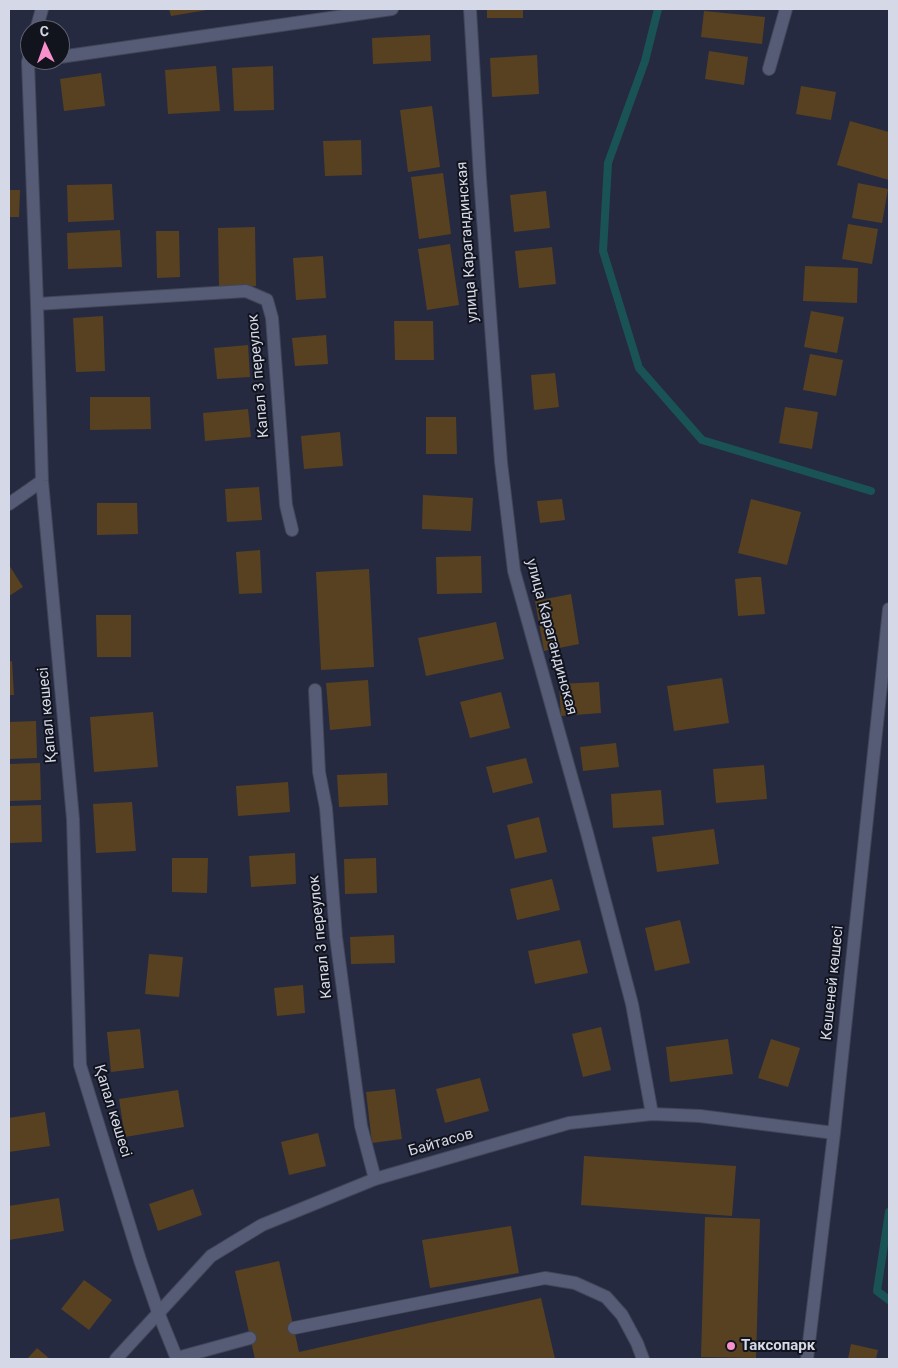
<!DOCTYPE html>
<html>
<head>
<meta charset="utf-8">
<style>
	body { margin:0 }
	#map { position:relative; width:898px; height:1368px; overflow:hidden; background:#252a40; font-family:Roboto,sans-serif }
	canvas { display:block }
	.frame { position:absolute; inset:0; border:10px solid #d4d8e7; pointer-events:none }
	.north { position:absolute; left:20px; top:20px; width:50px; height:50px; box-sizing:border-box; background:#11131d; border:1px solid #5f626e; border-radius:50%; rotate:357deg; font-size:14px; font-weight:700; line-height:20px; text-align:center; color:#d4d8e7 }
	.north::after { content:''; display:block; margin:auto; width:18px; height:22px; background:#f890cb; clip-path:polygon(50% 0,100% 100%,50% 72%,0 100%) }
</style>
</head>
<body>
<div id="map">
<canvas width="898" height="1368"></canvas>
<div class="frame"></div>
<div class="north">С</div>
</div>
<script>
const ctx = document.querySelector('canvas').getContext('2d');
ctx.lineJoin = 'round';
function strokePath(path, color, width, dash) { ctx.strokeStyle = color; ctx.lineWidth = width; ctx.lineCap = dash ? 'butt' : 'round'; ctx.setLineDash(dash || []); ctx.stroke(path); }
function fillPath(path, color) { ctx.fillStyle = color; ctx.fill(path, 'evenodd'); }
function write(font, color, halo, rows, align = 'center') {
  ctx.font = font + ' Roboto,sans-serif'; ctx.lineWidth = 4; ctx.setLineDash([]); ctx.textBaseline = 'middle'; ctx.strokeStyle = halo; ctx.fillStyle = color; for (const [text, x, y, turn = 0] of rows) {
    ctx.save(); ctx.translate(x, y); ctx.rotate((+turn || 0) * Math.PI / 180); ctx.textAlign = isNaN(turn) ? turn : align; if (halo) ctx.strokeText(text, 0, 0); ctx.fillText(text, 0, 0); ctx.restore();
  }
}
const stream = new Path2D(`
	M 658,9 L 645,61 L 608,163 L 603,251 L 639,368 L 702,440 L 871,491
	M 889,1212 L 877,1291 L 889,1300`);
const building = new Path2D(`
	M 169,9 L 207,9 L 207,10 L 171,16 Z
	M 487,9 L 523,9 L 523,18 L 487,18 Z
	M 704,11 L 765,17 L 762,44 L 701,37 Z
	M 430,35 L 431,61 L 373,64 L 372,38 Z
	M 709,51 L 748,57 L 744,85 L 705,79 Z
	M 537,55 L 539,94 L 492,97 L 490,58 Z
	M 216,66 L 220,111 L 168,114 L 165,70 Z
	M 273,66 L 274,110 L 234,111 L 232,68 Z
	M 101,73 L 105,106 L 64,111 L 60,79 Z
	M 801,86 L 836,92 L 831,120 L 796,114 Z
	M 432,106 L 440,167 L 408,172 L 400,110 Z
	M 850,121 L 889,132 L 889,180 L 837,165 Z
	M 361,140 L 362,175 L 325,176 L 323,141 Z
	M 443,173 L 451,234 L 419,239 L 411,177 Z
	M 858,183 L 888,189 L 882,223 L 852,218 Z
	M 112,184 L 114,220 L 68,222 L 67,185 Z
	M 9,190 L 20,190 L 19,217 L 9,217 Z
	M 546,191 L 550,228 L 514,232 L 510,195 Z
	M 848,224 L 878,229 L 872,264 L 842,259 Z
	M 255,227 L 256,286 L 219,287 L 218,228 Z
	M 120,230 L 122,267 L 68,269 L 67,233 Z
	M 156,231 L 179,231 L 180,277 L 157,278 Z
	M 450,244 L 459,305 L 427,310 L 418,249 Z
	M 552,247 L 556,284 L 519,288 L 515,251 Z
	M 323,256 L 326,298 L 296,300 L 293,258 Z
	M 805,266 L 858,268 L 857,303 L 803,301 Z
	M 811,311 L 844,317 L 837,353 L 804,347 Z
	M 103,316 L 105,371 L 76,372 L 73,318 Z
	M 394,321 L 433,321 L 434,360 L 395,360 Z
	M 326,335 L 328,364 L 295,366 L 292,338 Z
	M 248,345 L 250,377 L 217,379 L 214,348 Z
	M 810,354 L 843,360 L 836,396 L 803,390 Z
	M 555,373 L 559,407 L 534,410 L 531,375 Z
	M 90,397 L 150,397 L 151,429 L 90,430 Z
	M 785,407 L 818,412 L 812,449 L 779,443 Z
	M 248,409 L 251,437 L 205,441 L 203,413 Z
	M 426,417 L 456,417 L 457,454 L 426,454 Z
	M 340,432 L 343,466 L 304,469 L 301,436 Z
	M 259,487 L 262,520 L 227,522 L 225,489 Z
	M 423,495 L 473,498 L 471,531 L 422,529 Z
	M 562,499 L 565,520 L 540,523 L 537,501 Z
	M 751,499 L 801,512 L 787,565 L 738,553 Z
	M 97,503 L 137,503 L 138,534 L 97,535 Z
	M 260,550 L 262,593 L 239,594 L 236,552 Z
	M 481,556 L 482,593 L 437,594 L 436,557 Z
	M 9,565 L 23,587 L 9,596 Z
	M 369,569 L 374,667 L 321,670 L 316,572 Z
	M 755,577 L 761,577 L 765,614 L 738,616 L 735,579 Z
	M 571,594 L 579,644 L 544,651 L 535,601 Z
	M 96,615 L 131,615 L 131,657 L 97,657 Z
	M 496,622 L 504,659 L 426,676 L 418,638 Z
	M 12,661 L 14,695 L 9,695 L 9,662 Z
	M 722,678 L 729,723 L 674,731 L 667,686 Z
	M 368,680 L 371,726 L 330,730 L 326,683 Z
	M 599,682 L 601,713 L 561,716 L 559,684 Z
	M 501,692 L 510,728 L 470,738 L 460,702 Z
	M 153,712 L 158,767 L 94,772 L 90,717 Z
	M 36,721 L 37,758 L 9,759 L 9,722 Z
	M 616,743 L 619,767 L 583,771 L 580,747 Z
	M 526,758 L 533,783 L 493,793 L 486,767 Z
	M 40,763 L 41,800 L 9,801 L 9,764 Z
	M 764,765 L 767,799 L 716,803 L 713,769 Z
	M 387,773 L 388,805 L 339,807 L 337,775 Z
	M 288,782 L 290,812 L 238,816 L 236,786 Z
	M 661,790 L 664,825 L 613,828 L 611,794 Z
	M 132,802 L 136,851 L 96,853 L 93,804 Z
	M 41,805 L 42,842 L 9,843 L 9,806 Z
	M 539,817 L 547,852 L 515,859 L 507,825 Z
	M 714,829 L 719,864 L 657,872 L 652,837 Z
	M 295,853 L 296,884 L 251,887 L 249,856 Z
	M 172,858 L 208,858 L 207,893 L 172,892 Z
	M 376,858 L 377,893 L 345,894 L 344,859 Z
	M 552,879 L 560,910 L 517,920 L 510,889 Z
	M 680,920 L 690,963 L 655,971 L 645,928 Z
	M 394,935 L 395,963 L 351,964 L 350,937 Z
	M 580,940 L 588,973 L 535,984 L 528,951 Z
	M 149,954 L 183,957 L 179,997 L 145,994 Z
	M 303,985 L 305,1013 L 277,1016 L 274,988 Z
	M 601,1027 L 611,1070 L 583,1077 L 572,1034 Z
	M 140,1029 L 144,1068 L 111,1072 L 107,1032 Z
	M 728,1039 L 733,1074 L 670,1082 L 666,1047 Z
	M 771,1039 L 800,1048 L 788,1087 L 758,1078 Z
	M 480,1078 L 489,1111 L 445,1123 L 436,1089 Z
	M 395,1089 L 402,1139 L 372,1143 L 366,1092 Z
	M 178,1090 L 184,1127 L 125,1137 L 119,1099 Z
	M 45,1112 L 50,1146 L 9,1152 L 9,1118 Z
	M 318,1133 L 326,1166 L 289,1175 L 281,1142 Z
	M 584,1156 L 736,1166 L 732,1216 L 581,1205 Z
	M 193,1189 L 202,1215 L 158,1231 L 149,1204 Z
	M 59,1198 L 64,1231 L 9,1240 L 9,1206 Z
	M 705,1217 L 760,1219 L 756,1358 L 701,1357 Z
	M 511,1226 L 519,1273 L 430,1288 L 422,1240 Z
	M 279,1261 L 299,1352 L 541,1298 L 555,1359 L 255,1359 L 235,1271 Z
	M 84,1280 L 112,1300 L 89,1330 L 61,1309 Z
	M 851,1344 L 878,1350 L 876,1359 L 848,1359 Z
	M 37,1348 L 50,1359 L 27,1359 Z`);
const lane = new Path2D(`
	M 294,1328 L 545,1278 L 575,1283 L 606,1297 L 622,1315 L 637,1343 L 643,1359
	M 177,1358 L 250,1338`);
const street = new Path2D(`
	M 470,9 L 480,178 L 501,462 L 514,571 L 587,833 L 632,1004 L 652,1114
	M 36,30 L 42,9
	M 30,54 L 28,62 L 37,304 L 42,481 L 73,819 L 80,1065 L 140,1260 L 158,1312 L 177,1359
	M 60,57 L 392,9
	M 769,69 L 786,9
	M 37,304 L 246,291 L 267,300 L 272,318 L 286,505 L 292,530
	M 9,504 L 42,481
	M 315,690 L 319,772 L 326,808 L 336,937 L 361,1126 L 375,1179`);
const secondary = new Path2D(`
	M 116,1359 L 211,1256 L 262,1225 L 375,1179 L 569,1123 L 652,1114 L 700,1116 L 834,1133
	M 807,1359 L 834,1133 L 889,609`);
const markers = [
	[731,1346,5,"#f890cb"]
];
const streetNames = [
	["улица Карагандинская",468,242,-94],
	["Капал 3 переулок",259,376,-95],
	["улица Карагандинская",551,637,75],
	["Қапал көшесі",48,715,-95],
	["Капал 3 переулок",321,937,-96],
	["Көшеней көшесі",833,983,-84],
	["Қапал көшесі",112,1111,73],
	["Байтасов",441,1143,-16]
];
const poiNames = [
	["Таксопарк",741,1346]
];
strokePath(stream, '#1a5356', 8);
fillPath(building, '#584120');
strokePath(lane, '#414558', 14);
strokePath(street, '#414558', 14);
strokePath(secondary, '#414558', 14);
strokePath(lane, '#565c75', 12);
strokePath(street, '#565c75', 12);
strokePath(secondary, '#565c75', 12);
for (const [x, y, r, color] of markers) { const dot = new Path2D(); dot.arc(x, y, r, 0, 2 * Math.PI); ctx.fillStyle = color; ctx.fill(dot); strokePath(dot, '#11131d', 2); }
write('15px', '#d4d8e7', '#11131d', streetNames);
write('bold 15px', '#d4d8e7', '#11131d', poiNames, 'left');
</script>
</body>
</html>
